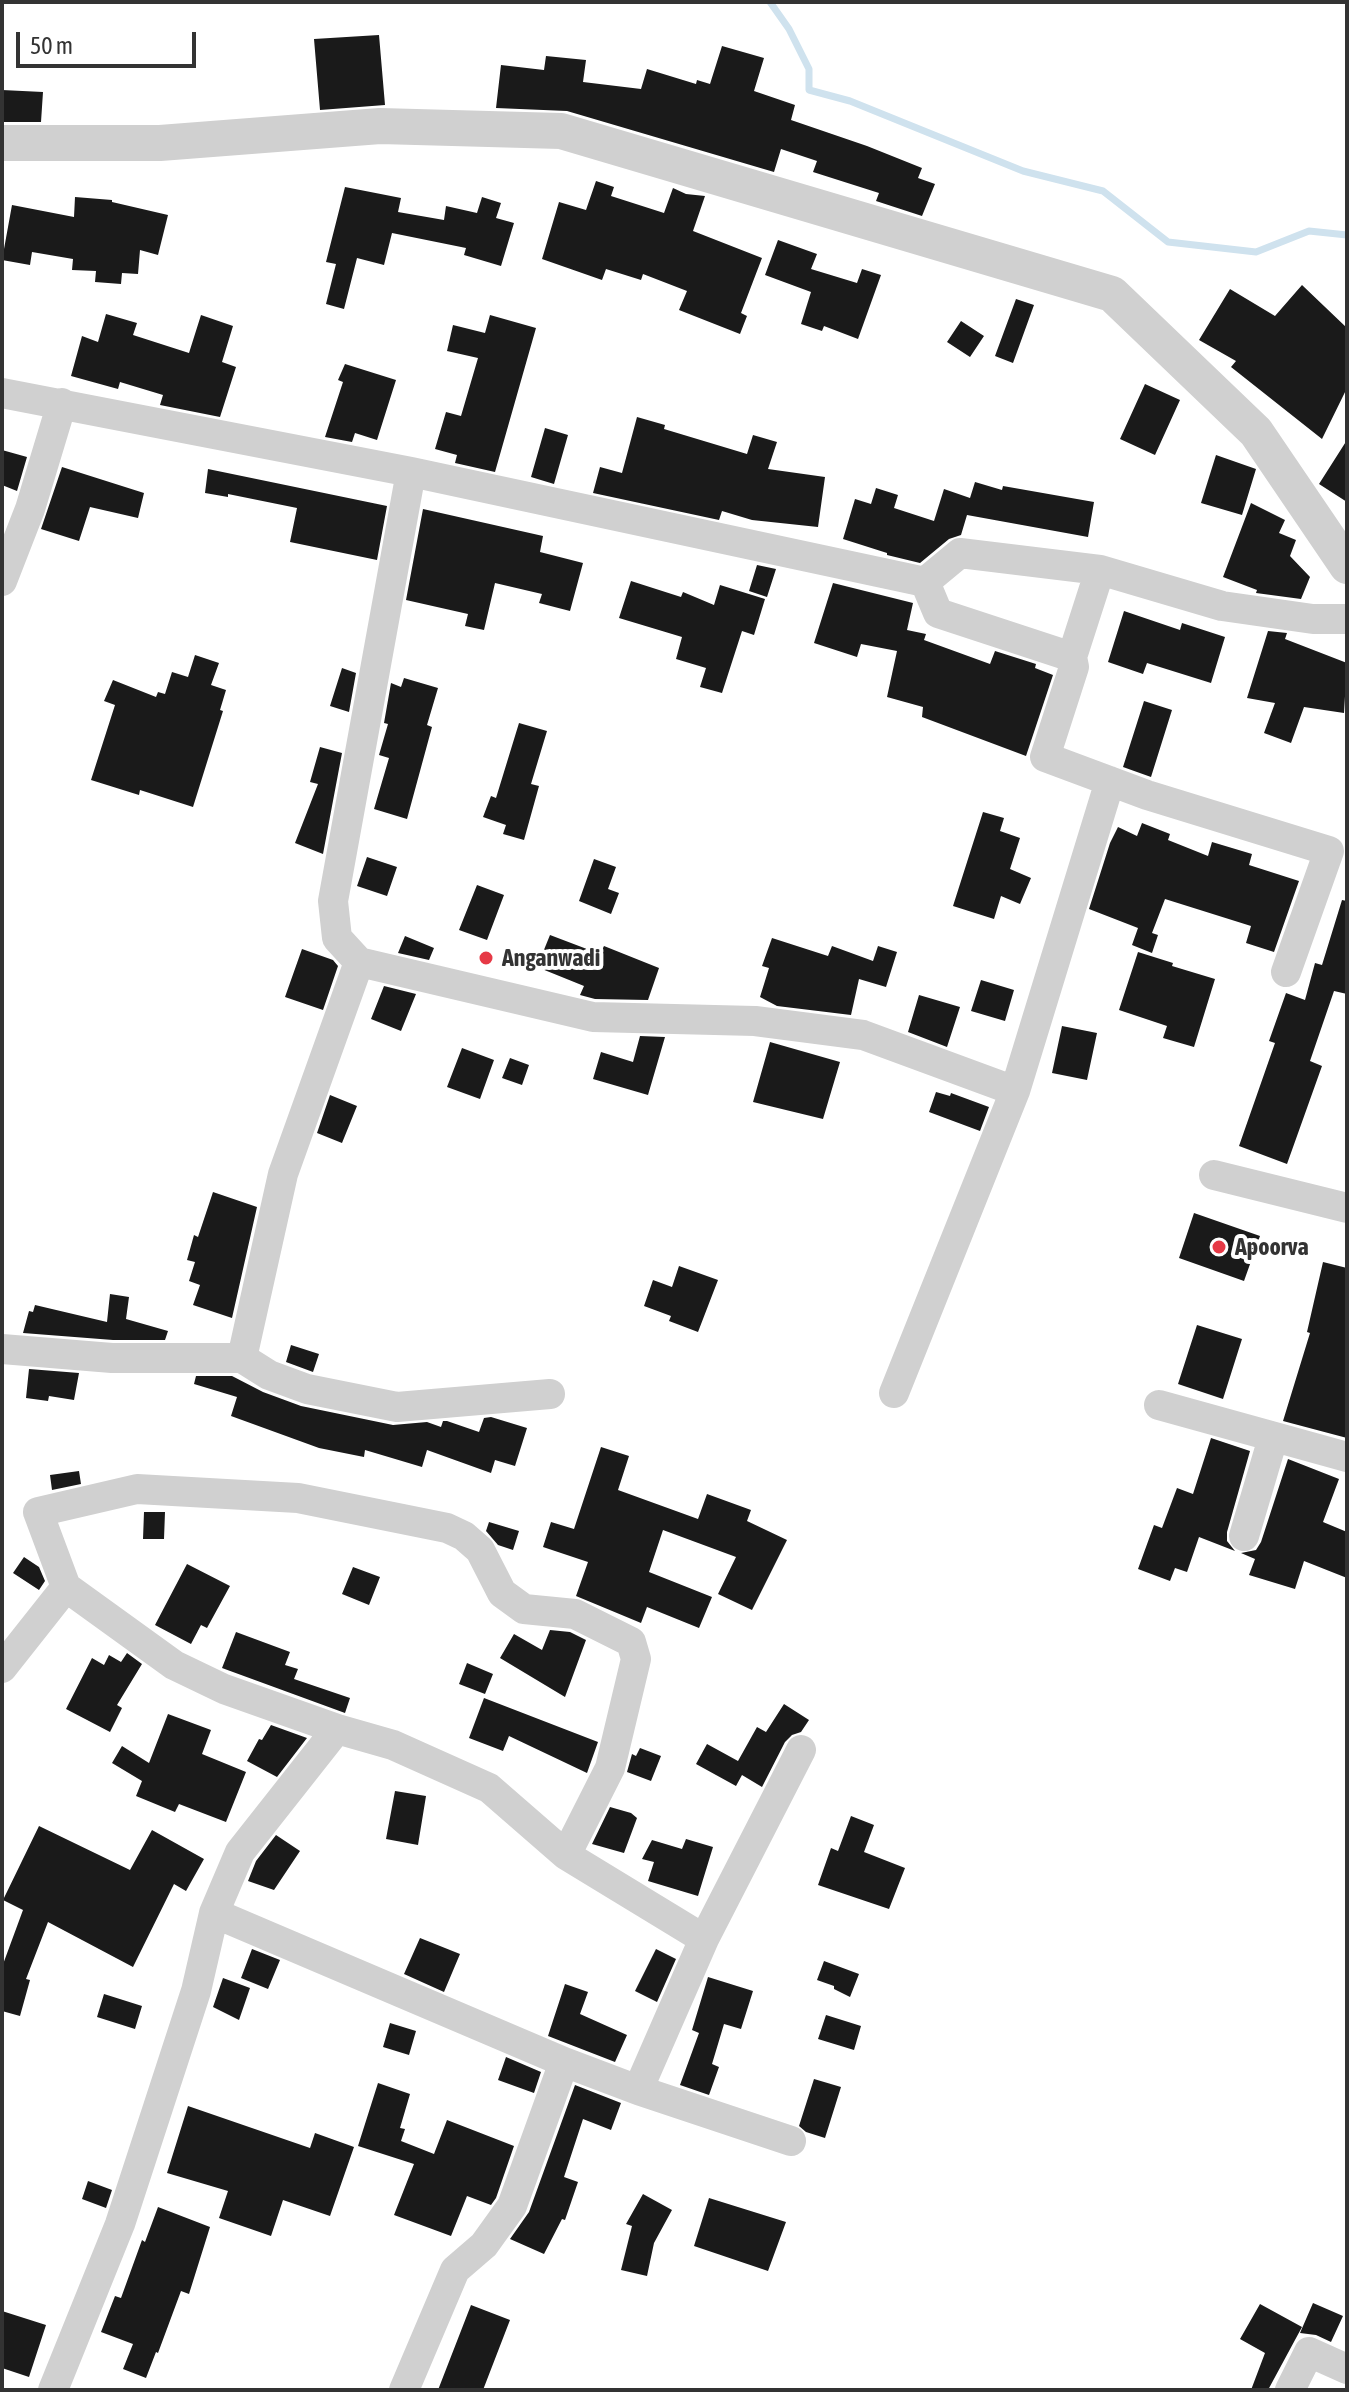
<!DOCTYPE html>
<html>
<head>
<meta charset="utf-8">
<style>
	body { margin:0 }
	#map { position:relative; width:1349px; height:2392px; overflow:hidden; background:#fff; font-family:"Asap Condensed",sans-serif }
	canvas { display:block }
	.frame { position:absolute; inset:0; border:4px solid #333; pointer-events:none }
	.scale { position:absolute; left:16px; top:32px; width:180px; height:36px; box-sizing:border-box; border:4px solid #333; border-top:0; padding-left:10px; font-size:24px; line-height:28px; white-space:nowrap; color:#333; -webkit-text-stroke:6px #fff; paint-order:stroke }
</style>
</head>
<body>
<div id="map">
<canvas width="1349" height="2392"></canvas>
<div class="frame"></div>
<div class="scale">50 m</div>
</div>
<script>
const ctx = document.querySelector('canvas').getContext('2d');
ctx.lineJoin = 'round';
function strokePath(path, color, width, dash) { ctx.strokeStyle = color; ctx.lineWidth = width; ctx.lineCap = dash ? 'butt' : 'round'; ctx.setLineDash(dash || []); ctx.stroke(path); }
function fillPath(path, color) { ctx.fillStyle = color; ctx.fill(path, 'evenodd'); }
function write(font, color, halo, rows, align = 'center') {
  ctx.font = font + ' "Asap Condensed",sans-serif'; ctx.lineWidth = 8; ctx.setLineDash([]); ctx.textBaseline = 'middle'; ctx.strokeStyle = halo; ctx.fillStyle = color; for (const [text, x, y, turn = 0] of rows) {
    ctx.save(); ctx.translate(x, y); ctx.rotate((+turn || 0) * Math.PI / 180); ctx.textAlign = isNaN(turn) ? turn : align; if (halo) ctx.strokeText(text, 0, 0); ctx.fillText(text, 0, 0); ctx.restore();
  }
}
const stream = new Path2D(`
	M 770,2 L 789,29 L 809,69 L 809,90 L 850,101 L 1023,171 L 1103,191 L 1168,242 L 1256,252 L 1309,231 L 1347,235`);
const building = new Path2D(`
	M 379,35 L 385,105 L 320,110 L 314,39 Z
	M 722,46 L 764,58 L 754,91 L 795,105 L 791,120 L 867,146 L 922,168 L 918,178 L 935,184 L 922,216 L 876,201 L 879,193 L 813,172 L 817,161 L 781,149 L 774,172 L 567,111 L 496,108 L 501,65 L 544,70 L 546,56 L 586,60 L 583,82 L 641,89 L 647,69 L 696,84 L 697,80 L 710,84 Z
	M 2,90 L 43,92 L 41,122 L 2,122 Z
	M 596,181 L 614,187 L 611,196 L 664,213 L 673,188 L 686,194 L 705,196 L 693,231 L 762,258 L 741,313 L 747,316 L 740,334 L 679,310 L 687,291 L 643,274 L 641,280 L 606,269 L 602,280 L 542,259 L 559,202 L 586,210 Z
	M 345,187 L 401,198 L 398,212 L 444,220 L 446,206 L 477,213 L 482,197 L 501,203 L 496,218 L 514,223 L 501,266 L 464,255 L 466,248 L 392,233 L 384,265 L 357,258 L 344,309 L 326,304 L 336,264 L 326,262 Z
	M 75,197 L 112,200 L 112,202 L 168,215 L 158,255 L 140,250 L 138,274 L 122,273 L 121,284 L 95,282 L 96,271 L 72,270 L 73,259 L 32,252 L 30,265 L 2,260 L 12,205 L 74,217 Z
	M 778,240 L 817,254 L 811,269 L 857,283 L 862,269 L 881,275 L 858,339 L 824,326 L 822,331 L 801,324 L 811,292 L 765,275 Z
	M 1302,285 L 1347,328 L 1347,388 L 1322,439 L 1231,367 L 1236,361 L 1199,340 L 1230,289 L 1275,316 Z
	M 1016,299 L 1034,305 L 1013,363 L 995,356 Z
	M 106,314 L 137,323 L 133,335 L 189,353 L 201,315 L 233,326 L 222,362 L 236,367 L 220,417 L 160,405 L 163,395 L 120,382 L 118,389 L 71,376 L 82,336 L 98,342 Z
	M 490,315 L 536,328 L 495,472 L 455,463 L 457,455 L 435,449 L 446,412 L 461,416 L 478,358 L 447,351 L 453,325 L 485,333 Z
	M 961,321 L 984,336 L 970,357 L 947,342 Z
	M 345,364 L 396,380 L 377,440 L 355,433 L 352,442 L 325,437 L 343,382 L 338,380 Z
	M 1145,384 L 1180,400 L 1155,455 L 1120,439 Z
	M 637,417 L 665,425 L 664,429 L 747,454 L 753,435 L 777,442 L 768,469 L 825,477 L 818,527 L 752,520 L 722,511 L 719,520 L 593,493 L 600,467 L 622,473 Z
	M 545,428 L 568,435 L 554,484 L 531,477 Z
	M 1347,440 L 1347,502 L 1319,484 Z
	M 2,450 L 27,457 L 17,491 L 2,485 Z
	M 1216,455 L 1256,469 L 1242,515 L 1201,503 Z
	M 62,467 L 144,493 L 138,518 L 90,507 L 79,541 L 41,529 Z
	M 208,469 L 387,506 L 377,560 L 290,542 L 297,508 L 228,494 L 228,497 L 205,493 Z
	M 975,482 L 1002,490 L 1003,486 L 1094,502 L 1088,537 L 967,515 L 961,535 L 949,539 L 920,563 L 887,555 L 887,553 L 843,539 L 855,499 L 871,504 L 876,488 L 898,495 L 894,508 L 934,521 L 944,489 L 970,498 Z
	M 1251,503 L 1285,520 L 1279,533 L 1296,540 L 1290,556 L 1310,577 L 1301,599 L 1256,593 L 1257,590 L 1223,577 Z
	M 423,509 L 543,536 L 540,552 L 583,563 L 570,611 L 539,603 L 542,594 L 495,583 L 484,630 L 465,626 L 468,614 L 406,600 Z
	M 757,565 L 776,569 L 767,597 L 749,591 Z
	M 631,581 L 681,597 L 683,592 L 714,605 L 720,585 L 765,599 L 754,635 L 742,631 L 722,693 L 700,687 L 706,668 L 676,659 L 682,637 L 619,618 Z
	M 833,583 L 913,603 L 907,630 L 926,634 L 924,640 L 990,664 L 995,651 L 1036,664 L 1035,668 L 1053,675 L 1026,756 L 922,717 L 923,707 L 887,697 L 897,651 L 861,644 L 857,657 L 814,643 Z
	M 1124,611 L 1180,630 L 1182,623 L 1225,637 L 1211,683 L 1147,663 L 1143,674 L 1108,662 Z
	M 1268,631 L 1287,633 L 1285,639 L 1347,663 L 1344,713 L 1304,707 L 1291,743 L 1264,733 L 1275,703 L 1247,698 Z
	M 195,655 L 219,663 L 211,685 L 226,690 L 220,710 L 223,711 L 193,807 L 140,790 L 139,795 L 91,780 L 115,705 L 104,701 L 113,680 L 156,697 L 158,692 L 165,694 L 172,672 L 188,677 Z
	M 342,668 L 356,673 L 349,712 L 330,706 Z
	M 404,678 L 438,688 L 427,725 L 432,727 L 407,819 L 374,809 L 389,758 L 379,755 L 388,724 L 384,723 L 391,683 L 401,687 Z
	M 1144,701 L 1172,710 L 1151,777 L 1123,767 Z
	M 519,723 L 547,731 L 531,784 L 539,786 L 524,840 L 503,834 L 506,825 L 483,817 L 491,796 L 496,798 Z
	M 320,747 L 342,753 L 323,854 L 295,843 L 318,784 L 310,782 Z
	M 983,812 L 1004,818 L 1000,831 L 1020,838 L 1010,869 L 1031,878 L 1020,904 L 1001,896 L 994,919 L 953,906 Z
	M 1142,823 L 1170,834 L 1168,840 L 1208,856 L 1212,842 L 1252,854 L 1249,865 L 1299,881 L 1274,952 L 1246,943 L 1251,926 L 1165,899 L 1152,933 L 1158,935 L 1152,953 L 1132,945 L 1138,928 L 1089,909 L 1110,843 L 1118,827 L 1137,836 Z
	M 367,857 L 397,867 L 387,896 L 357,886 Z
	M 594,859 L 616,867 L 608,889 L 619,893 L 611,914 L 579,901 Z
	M 477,885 L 504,895 L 487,940 L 459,930 Z
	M 1342,900 L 1347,901 L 1347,994 L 1334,991 L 1310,1061 L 1322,1066 L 1287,1164 L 1239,1146 L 1275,1043 L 1269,1041 L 1286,993 L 1305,1000 L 1315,963 L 1322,965 Z
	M 550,935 L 600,954 L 604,946 L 659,968 L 648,1000 L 595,999 L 580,995 L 584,986 L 537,967 Z
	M 405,936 L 434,948 L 429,960 L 398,953 Z
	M 772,938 L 828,956 L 832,946 L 873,961 L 878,946 L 897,952 L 886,987 L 859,979 L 851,1015 L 777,1006 L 760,997 L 769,968 L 762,966 Z
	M 302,949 L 333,960 L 338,966 L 323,1010 L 285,997 Z
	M 1138,952 L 1173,963 L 1172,966 L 1215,979 L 1194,1047 L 1163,1038 L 1167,1026 L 1119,1010 Z
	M 981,980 L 1014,990 L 1005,1021 L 971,1011 Z
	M 384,986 L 416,994 L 401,1031 L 371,1019 Z
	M 919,995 L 960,1007 L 947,1047 L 908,1032 Z
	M 1062,1026 L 1097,1033 L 1087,1080 L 1052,1073 Z
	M 640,1036 L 665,1037 L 648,1095 L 593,1079 L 601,1052 L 633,1062 Z
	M 770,1042 L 840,1062 L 823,1119 L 753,1102 Z
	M 462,1048 L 494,1060 L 480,1099 L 447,1087 Z
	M 510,1058 L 529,1065 L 522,1085 L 502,1078 Z
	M 936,1092 L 950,1096 L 951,1093 L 989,1107 L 980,1131 L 929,1112 Z
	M 330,1095 L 357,1106 L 342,1143 L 317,1133 Z
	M 213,1192 L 257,1207 L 232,1318 L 193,1305 L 200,1285 L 189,1281 L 195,1262 L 187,1260 L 194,1235 L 198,1237 Z
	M 1194,1213 L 1260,1236 L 1244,1281 L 1179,1258 Z
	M 1323,1262 L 1347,1268 L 1347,1438 L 1283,1421 L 1310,1333 L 1307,1332 Z
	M 679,1266 L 718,1280 L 698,1332 L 669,1321 L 671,1316 L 644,1306 L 653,1280 L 672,1287 Z
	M 110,1294 L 129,1297 L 126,1319 L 168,1331 L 165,1340 L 113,1340 L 23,1333 L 29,1311 L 33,1312 L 35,1305 L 107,1322 Z
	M 1197,1325 L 1242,1339 L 1223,1399 L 1178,1384 Z
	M 291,1345 L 319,1354 L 313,1372 L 286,1362 Z
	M 29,1369 L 79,1373 L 74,1400 L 49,1396 L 48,1401 L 26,1398 Z
	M 196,1376 L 232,1376 L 263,1392 L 301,1406 L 393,1425 L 427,1422 L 441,1427 L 443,1421 L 447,1421 L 479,1432 L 484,1418 L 491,1417 L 527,1428 L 515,1466 L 495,1460 L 491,1473 L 427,1450 L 422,1467 L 365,1450 L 364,1457 L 319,1448 L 231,1416 L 237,1397 L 194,1384 Z
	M 1211,1438 L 1250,1451 L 1227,1532 L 1227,1541 L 1235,1551 L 1199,1537 L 1187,1572 L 1175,1568 L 1170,1581 L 1138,1569 L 1154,1525 L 1162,1528 L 1177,1488 L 1193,1494 Z
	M 601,1447 L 629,1456 L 618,1490 L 698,1519 L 707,1494 L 751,1510 L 747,1521 L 787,1540 L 752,1610 L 718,1594 L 736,1557 L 663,1530 L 649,1572 L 712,1597 L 699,1628 L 647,1607 L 641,1623 L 576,1596 L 588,1562 L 543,1547 L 551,1522 L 574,1529 Z
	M 1288,1459 L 1339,1479 L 1323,1522 L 1347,1532 L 1347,1578 L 1304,1561 L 1295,1589 L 1249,1575 L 1255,1559 L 1241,1553 L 1256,1550 L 1261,1542 Z
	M 79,1471 L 81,1484 L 52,1490 L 50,1475 Z
	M 144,1512 L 165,1512 L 164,1539 L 143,1539 Z
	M 489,1522 L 519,1531 L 513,1550 L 498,1545 L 486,1531 Z
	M 24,1557 L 39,1567 L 45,1581 L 39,1590 L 13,1573 Z
	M 187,1564 L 230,1586 L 207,1628 L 201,1625 L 191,1644 L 155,1625 Z
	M 353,1567 L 380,1577 L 369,1605 L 342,1594 Z
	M 550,1630 L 570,1632 L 586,1640 L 565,1697 L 500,1658 L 514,1634 L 542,1650 Z
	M 236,1632 L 290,1652 L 285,1665 L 298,1669 L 294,1679 L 350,1698 L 345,1713 L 222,1668 Z
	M 127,1653 L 142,1664 L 117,1705 L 122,1708 L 110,1732 L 66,1709 L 92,1658 L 104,1665 L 109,1655 L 121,1662 Z
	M 467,1663 L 493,1674 L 485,1694 L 459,1684 Z
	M 484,1698 L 598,1742 L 587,1773 L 509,1736 L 503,1751 L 469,1738 Z
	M 784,1704 L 809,1720 L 801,1732 L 792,1735 L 785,1742 L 762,1787 L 742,1775 L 736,1786 L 696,1764 L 707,1744 L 738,1761 L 757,1727 L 766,1732 Z
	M 168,1714 L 211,1730 L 202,1754 L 246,1772 L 226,1822 L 179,1804 L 175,1812 L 136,1796 L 142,1781 L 112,1763 L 122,1746 L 149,1763 Z
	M 271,1725 L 307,1738 L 277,1777 L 247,1761 L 259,1739 L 262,1740 Z
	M 640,1748 L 661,1756 L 651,1781 L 627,1772 L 632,1754 L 636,1756 Z
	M 395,1791 L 426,1796 L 418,1845 L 386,1839 Z
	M 610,1807 L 631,1813 L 637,1818 L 624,1853 L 592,1844 Z
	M 851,1816 L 874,1825 L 864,1852 L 905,1868 L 889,1909 L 818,1885 L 831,1848 L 838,1851 Z
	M 39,1826 L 130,1870 L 152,1830 L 204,1859 L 186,1891 L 174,1884 L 133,1967 L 48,1922 L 26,1979 L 30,1980 L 20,2016 L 2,2011 L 2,1967 L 23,1910 L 3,1900 Z
	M 276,1835 L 300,1851 L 274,1890 L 248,1881 L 256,1861 Z
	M 686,1839 L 713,1847 L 698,1896 L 648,1881 L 654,1862 L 642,1859 L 652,1840 L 682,1849 Z
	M 420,1938 L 460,1954 L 444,1992 L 404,1974 Z
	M 252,1949 L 280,1960 L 268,1989 L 241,1978 Z
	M 656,1949 L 676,1959 L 657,2002 L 635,1991 Z
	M 824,1961 L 859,1974 L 850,1997 L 834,1989 L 834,1986 L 817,1980 Z
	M 708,1977 L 753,1991 L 741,2029 L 724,2024 L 712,2064 L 719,2067 L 709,2095 L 680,2085 L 699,2033 L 692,2030 Z
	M 223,1978 L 250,1988 L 239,2020 L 213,2007 Z
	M 565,1984 L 588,1992 L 580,2014 L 627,2035 L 615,2062 L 548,2036 Z
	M 104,1994 L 142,2006 L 135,2029 L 97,2017 Z
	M 826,2015 L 861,2026 L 854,2050 L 818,2039 Z
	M 390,2023 L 416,2031 L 409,2055 L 383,2047 Z
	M 506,2057 L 541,2072 L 534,2093 L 498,2080 Z
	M 814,2079 L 841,2087 L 825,2138 L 806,2132 L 799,2126 Z
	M 378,2083 L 410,2094 L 400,2128 L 405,2129 L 401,2141 L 434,2154 L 447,2120 L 514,2146 L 496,2198 L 491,2205 L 467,2196 L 451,2236 L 394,2215 L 414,2164 L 358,2146 Z
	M 575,2085 L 621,2103 L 611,2130 L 583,2119 L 564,2177 L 578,2182 L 565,2220 L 562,2219 L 544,2254 L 510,2239 L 529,2212 Z
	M 188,2106 L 310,2148 L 315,2133 L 354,2147 L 330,2216 L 283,2200 L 271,2236 L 219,2218 L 228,2191 L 167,2173 Z
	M 88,2181 L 112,2190 L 106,2208 L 82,2199 Z
	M 643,2194 L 672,2210 L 654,2243 L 647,2276 L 621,2270 L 632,2226 L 626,2224 Z
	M 709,2198 L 786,2222 L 768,2271 L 694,2246 Z
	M 158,2207 L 210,2227 L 189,2294 L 181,2291 L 158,2353 L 156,2352 L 146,2378 L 123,2369 L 133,2344 L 101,2332 L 115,2296 L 121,2298 L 142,2240 L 145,2242 Z
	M 1313,2303 L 1343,2316 L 1331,2342 L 1316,2335 L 1300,2333 Z
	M 1260,2304 L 1302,2327 L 1268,2390 L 1251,2390 L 1265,2353 L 1240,2339 Z
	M 471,2305 L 510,2320 L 483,2390 L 438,2390 Z
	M 2,2311 L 46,2325 L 29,2377 L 2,2368 Z`);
const minor = new Path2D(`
	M 2,393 L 411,472 L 925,582 L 960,553 L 1100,570 L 1222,606 L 1313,619 L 1347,619
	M 2,581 L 30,509 L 62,403
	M 925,582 L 938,613 L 1072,657 L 1074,667 L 1045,757 L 1147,795 L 1329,851 L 1286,972
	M 1072,657 L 1100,570
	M 359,962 L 337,938 L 333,901 L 411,472
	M 1214,1175 L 1347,1208
	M 2,1349 L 112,1358 L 242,1358
	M 894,1393 L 1015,1091 L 1110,781
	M 550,1394 L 397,1407 L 307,1389 L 269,1375 L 242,1358 L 283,1174 L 359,962 L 593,1017 L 755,1021 L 863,1035 L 1015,1091
	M 1159,1405 L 1347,1457
	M 1244,1536 L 1273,1438
	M 2,1668 L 66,1587
	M 566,1855 L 704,1939
	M 214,1913 L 564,2062
	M 638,2090 L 791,2141
	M 53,2390 L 120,2224 L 196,1991 L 214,1913 L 240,1852 L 337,1729 L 393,1745 L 489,1788 L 566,1855 L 610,1768 L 636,1659 L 631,1642 L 575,1614 L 524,1609 L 502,1593 L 480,1550 L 464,1536 L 447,1528 L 298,1498 L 137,1489 L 38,1512 L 66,1587 L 174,1665 L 224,1689 L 337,1729
	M 404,2390 L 455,2270 L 484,2245 L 512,2206 L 564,2062 L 638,2090 L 704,1939 L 801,1750
	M 1290,2390 L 1309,2352 L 1347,2369`);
const tertiary = new Path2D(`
	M 2,143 L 160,143 L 380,126 L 561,131 L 1112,294 L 1256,432 L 1347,566`);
const markers = [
	[486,958,8,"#e63946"],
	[1219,1247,8,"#e63946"]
];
const poiNames = [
	["Anganwadi",502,958],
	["Apoorva",1235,1247]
];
strokePath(stream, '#cfe2ee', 7);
fillPath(building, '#1a1a1a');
strokePath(minor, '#d0d0d0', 30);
strokePath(tertiary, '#d0d0d0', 36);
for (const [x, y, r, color] of markers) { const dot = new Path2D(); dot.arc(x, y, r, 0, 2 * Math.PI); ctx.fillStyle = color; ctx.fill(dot); strokePath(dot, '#fff', 3); }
write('bold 24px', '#333', '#fff', poiNames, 'left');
</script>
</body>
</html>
